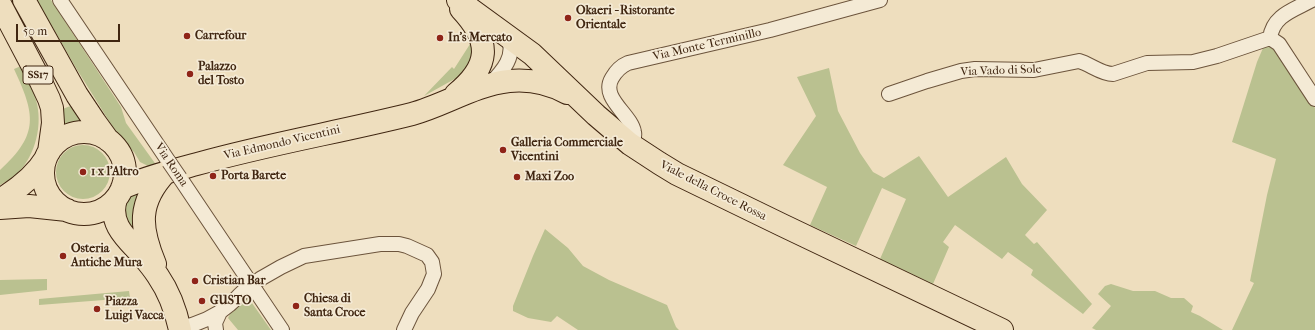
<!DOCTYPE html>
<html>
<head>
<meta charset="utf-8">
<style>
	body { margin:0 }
	#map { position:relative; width:1315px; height:330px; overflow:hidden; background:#eedebe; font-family:"IM FELL French Canon",serif }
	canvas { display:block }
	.scale { position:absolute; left:16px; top:24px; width:104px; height:18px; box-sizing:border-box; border:2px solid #402611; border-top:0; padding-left:5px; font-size:12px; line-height:14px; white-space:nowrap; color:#402611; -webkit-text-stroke:3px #f4ead5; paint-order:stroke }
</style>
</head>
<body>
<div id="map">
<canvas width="1315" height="330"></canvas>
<div class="scale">50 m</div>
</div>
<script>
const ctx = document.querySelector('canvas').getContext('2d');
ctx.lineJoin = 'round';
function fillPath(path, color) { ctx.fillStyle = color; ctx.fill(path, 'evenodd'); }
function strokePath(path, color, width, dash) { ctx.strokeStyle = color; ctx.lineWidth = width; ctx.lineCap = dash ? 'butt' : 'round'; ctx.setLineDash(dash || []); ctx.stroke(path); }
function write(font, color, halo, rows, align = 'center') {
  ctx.font = font + ' "IM FELL French Canon",serif'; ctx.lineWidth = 3.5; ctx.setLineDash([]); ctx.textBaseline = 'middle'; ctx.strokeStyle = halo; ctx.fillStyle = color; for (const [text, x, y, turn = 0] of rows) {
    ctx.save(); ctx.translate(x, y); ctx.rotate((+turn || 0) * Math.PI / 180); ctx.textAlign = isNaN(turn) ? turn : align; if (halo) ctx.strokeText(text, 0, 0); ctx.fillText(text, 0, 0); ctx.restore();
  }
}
const green = new Path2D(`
	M 37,0 L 51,0 L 121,107 L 126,123 L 157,166 L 148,166 L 140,162 L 134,152 L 129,148 L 114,129 L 76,68 Z
	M 472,41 L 475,56 L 460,76 L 424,96 L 452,67 L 454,69 Z
	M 1268,46 L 1277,52 L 1315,108 L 1315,330 L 1232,330 L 1254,283 L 1250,281 L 1267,195 L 1276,159 L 1232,142 L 1257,62 L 1263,48 Z
	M 21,66 C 27,77 33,88 36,100 C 43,124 36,154 18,173 C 13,178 6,181 0,185 L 0,170 C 40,134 35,114 14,69 Z
	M 829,68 L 838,111 L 860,153 L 873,172 L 884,178 L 919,156 L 948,197 L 1006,157 L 1022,184 L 1047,210 L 1025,235 L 1034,244 L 1037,242 L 1092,304 L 1083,314 L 1031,275 L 1033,270 L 1008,252 L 1002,259 L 955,225 L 943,242 L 949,247 L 933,284 L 880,259 L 906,199 L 882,188 L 856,246 L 810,225 L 827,187 L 783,165 L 816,116 L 797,77 Z
	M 73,105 L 82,120 L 62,127 L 60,110 Z
	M56 172a27 27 0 1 1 54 0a27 27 0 1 1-54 0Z
	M 140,190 L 134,204 L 134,226 L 132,227 L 122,222 L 125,198 Z
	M 545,229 L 568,248 L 583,266 L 609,280 L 667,305 L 676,327 L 679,330 L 578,330 L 557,316 L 551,322 L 528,318 L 513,311 L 513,306 L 533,256 Z
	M 47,279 L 47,290 L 0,295 L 0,280 Z
	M 1111,284 L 1133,291 L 1155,291 L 1171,298 L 1184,298 L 1193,306 L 1191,312 L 1200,316 L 1223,330 L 1096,330 L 1092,328 L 1111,306 L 1098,294 L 1105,286 Z
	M 129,291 L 130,298 L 39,305 L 39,299 Z
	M 247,296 L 271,330 L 238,330 L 228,318 L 231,312 Z`);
const minor = new Path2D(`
	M 60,0 L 169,162
	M 1270,38 C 1273,15 1294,10 1312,0
	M 489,85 C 502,72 518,55 507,35
	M 889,94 L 927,81 L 961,71 L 975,69 L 1034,70 L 1079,61 C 1090,64 1101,74 1113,74 L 1147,63 L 1193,62 L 1217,56 L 1270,38 L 1279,44 L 1315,99
	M 630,144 C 633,140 635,137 634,132 C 631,114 600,98 612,78 C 616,71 621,66 628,63 L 770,30 L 880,0
	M 180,178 L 282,330
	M 260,279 L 281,267 L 304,256 L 380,244 L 399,244 L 407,246 L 427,255 L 432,262 L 434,274 L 428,289 L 412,313 L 404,330
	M 180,328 C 198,324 215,317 229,305 C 234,301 239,295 245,290
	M 216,330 L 215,323 L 220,312`);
const primary = new Path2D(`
	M 24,0 L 77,95 L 95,122 L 108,140
	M 458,0 L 532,54 L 596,115 L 630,144 L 659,163 L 677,174 L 782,225 L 1002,330
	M 0,4 L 41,82 L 49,99 L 52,108 L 53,123 L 49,152
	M 456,94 C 490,66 492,42 461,9
	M43 173a41 41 0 1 1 82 0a41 41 0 1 1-82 0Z
	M 122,188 C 146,177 171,171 197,164 C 268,144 340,132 412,114 C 445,105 474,85 509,81 C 530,79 549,83 567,93
	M 116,199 C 108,223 126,238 141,254 C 147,261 153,268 158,276 C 169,292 176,311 180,330
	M 0,200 C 18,189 35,176 46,158
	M 0,208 L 29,206 L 67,210
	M 155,264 C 140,228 137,203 166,172`);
const minorBridge = new Path2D(`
	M 169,162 L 180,178`);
const markers = [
	[568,18,4,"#8f2418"],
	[187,36,4,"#8f2418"],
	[440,38,4,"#8f2418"],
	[190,74,4,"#8f2418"],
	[503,150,4,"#8f2418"],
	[83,172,4,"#8f2418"],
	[213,176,4,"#8f2418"],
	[517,177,4,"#8f2418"],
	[63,256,4,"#8f2418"],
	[195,281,4,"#8f2418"],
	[202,301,4,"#8f2418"],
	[296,306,4,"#8f2418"],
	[97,309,4,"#8f2418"]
];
const shields = [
	[38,75,30]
];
const shieldNames = [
	["SS17",38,75]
];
const poiNames = [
	["Okaeri - Ristorante",576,11],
	["Orientale",576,25],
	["Carrefour",195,36],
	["In's Mercato",448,38],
	["Palazzo",198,67],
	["del Tosto",198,81],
	["Galleria Commerciale",511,143],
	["Vicentini",511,157],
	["1 x l'Altro",91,172],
	["Porta Barete",221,176],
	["Maxi Zoo",525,177],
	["Osteria",71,249],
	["Antiche Mura",71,263],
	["Cristian Bar",203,281],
	["Chiesa di",304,299],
	["Santa Croce",304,313],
	["GUSTO",210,301],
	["Piazza",105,302],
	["Luigi Vacca",105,316]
];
const streetNames = [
	["Via Monte Terminillo",707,45,-13],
	["Via Vado di Sole",1001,71,-2],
	["Via Edmondo Vicentini",282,143,-13],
	["Via Roma",171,165,56],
	["Viale della Croce Rossa",713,191,27]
];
fillPath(green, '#bac190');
strokePath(minor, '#6c543c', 16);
strokePath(primary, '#402611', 24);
strokePath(minor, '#f4ead5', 14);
strokePath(primary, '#eedebe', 22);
strokePath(minorBridge, '#6c543c', 16, []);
strokePath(minorBridge, '#f4ead5', 14);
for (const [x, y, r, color] of markers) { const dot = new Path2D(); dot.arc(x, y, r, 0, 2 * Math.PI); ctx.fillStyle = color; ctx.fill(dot); strokePath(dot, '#f4ead5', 1.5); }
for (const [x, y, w] of shields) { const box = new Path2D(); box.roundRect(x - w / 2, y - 9, w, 18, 3); ctx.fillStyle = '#f4ead5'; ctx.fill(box); strokePath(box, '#402611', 1); }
write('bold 11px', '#402611', null, shieldNames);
write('bold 12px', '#402611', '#f4ead5', poiNames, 'left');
write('12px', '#402611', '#f4ead5', streetNames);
</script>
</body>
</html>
